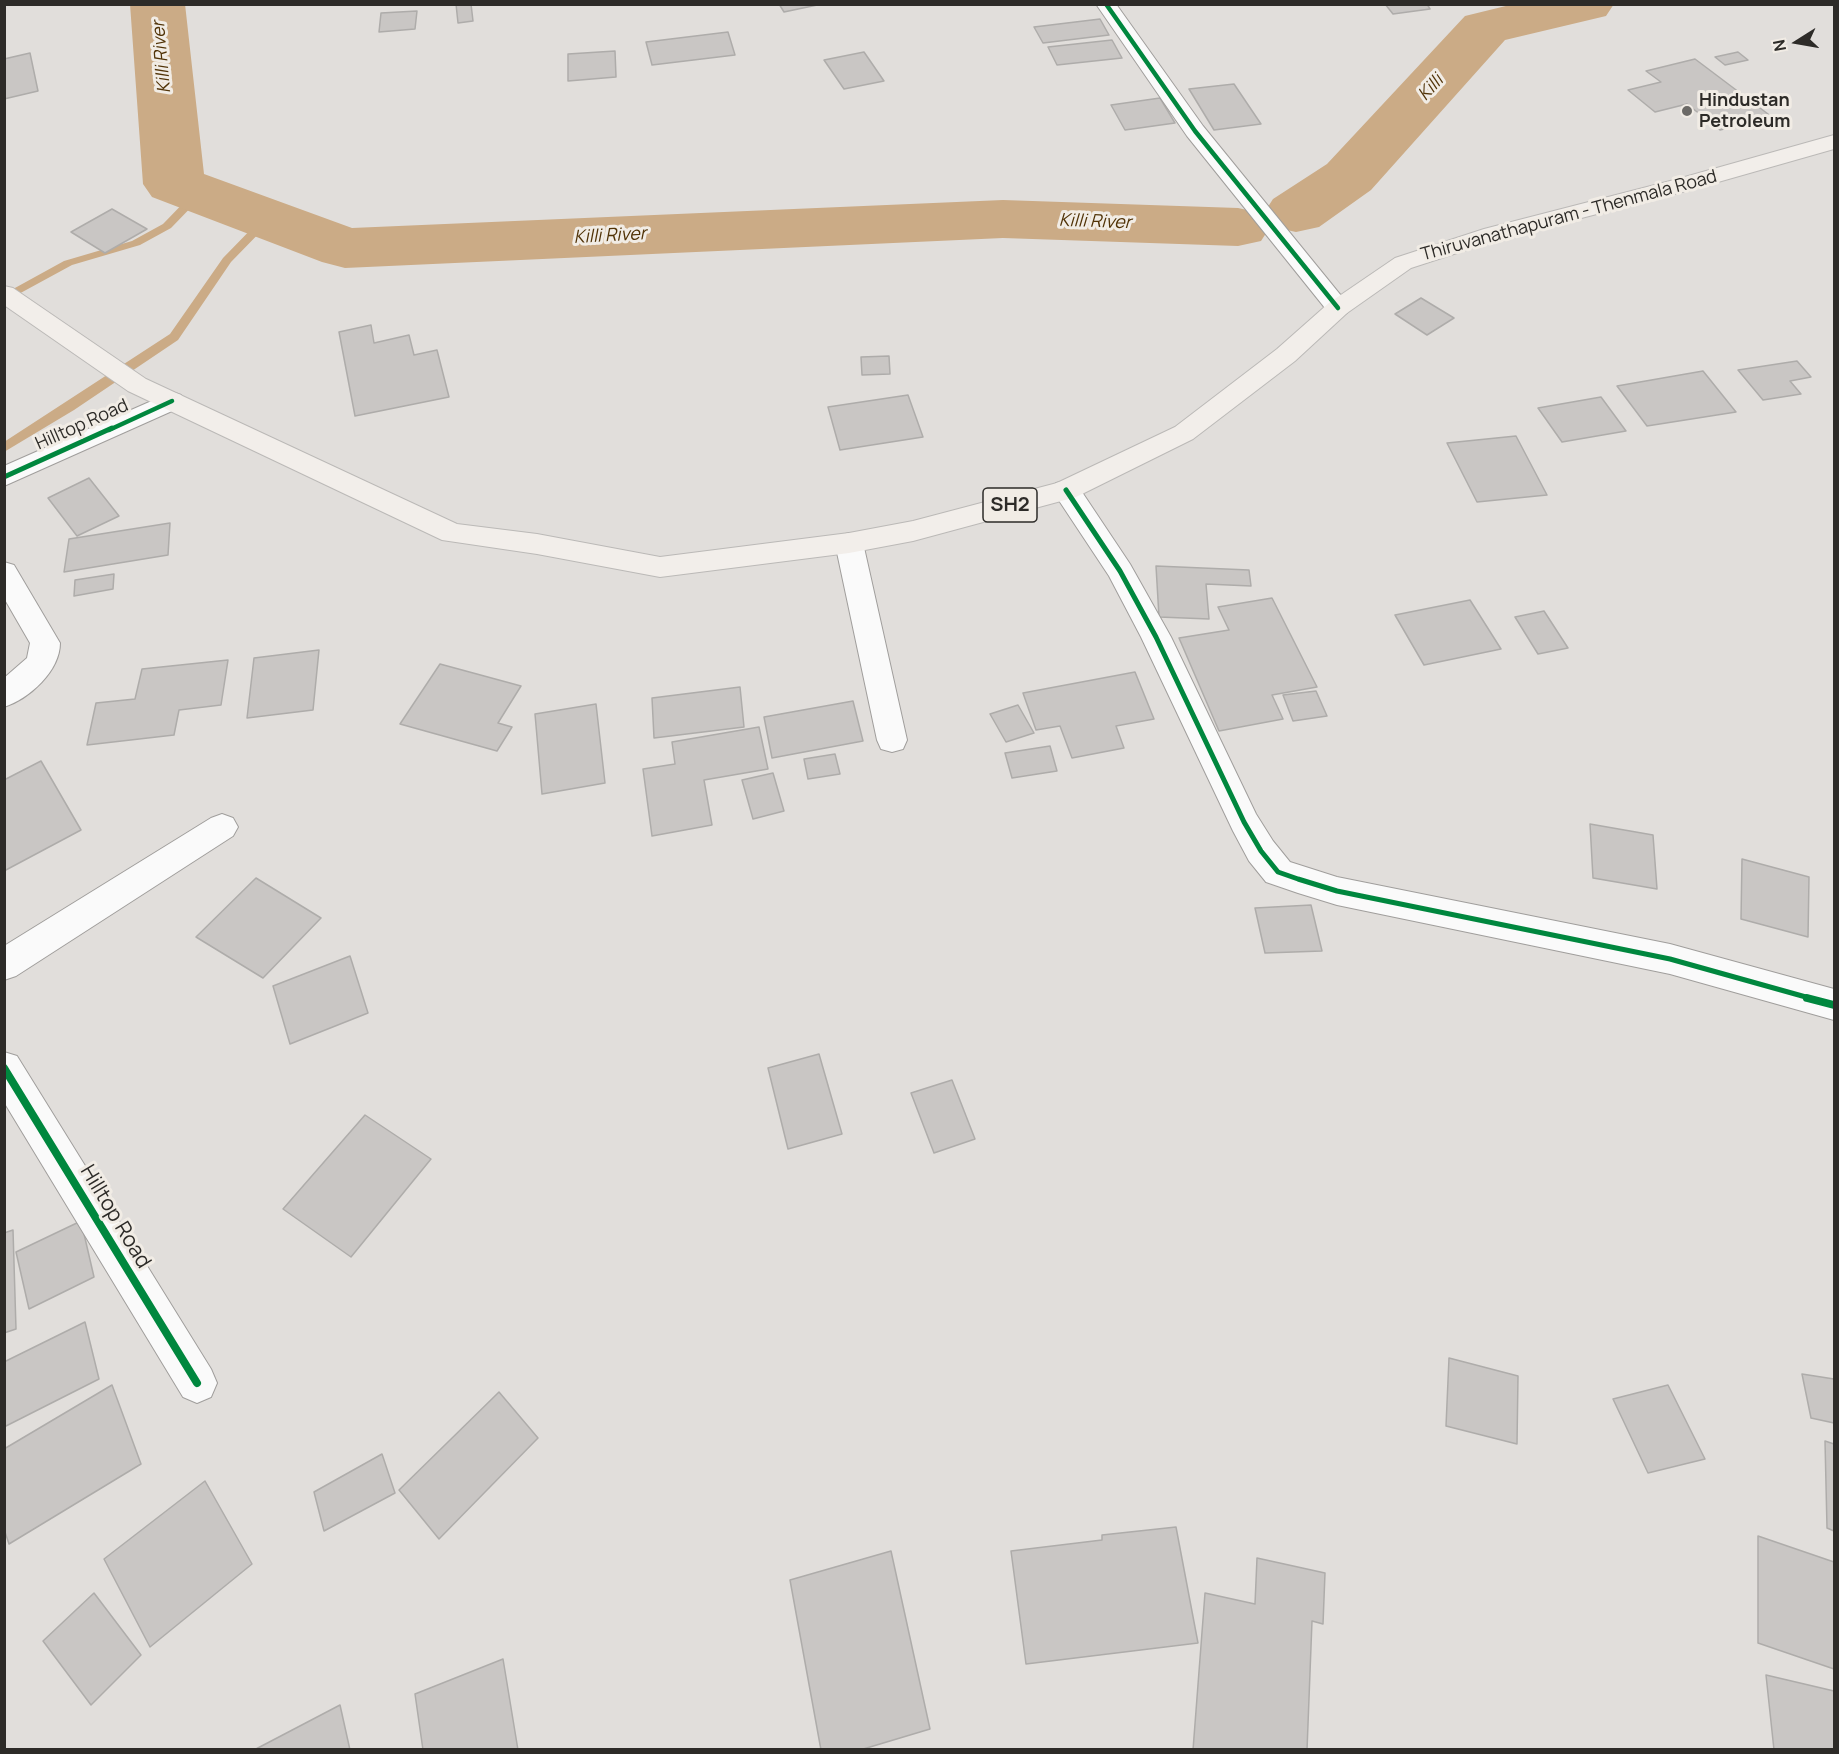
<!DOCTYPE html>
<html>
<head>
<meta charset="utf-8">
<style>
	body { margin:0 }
	#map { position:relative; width:1839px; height:1754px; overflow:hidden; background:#e1dedb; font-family:Manrope,sans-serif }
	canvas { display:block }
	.frame { position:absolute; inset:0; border:6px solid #2d2b28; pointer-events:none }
	.north { position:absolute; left:1767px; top:12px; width:60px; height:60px; -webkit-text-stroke:4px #f1ece5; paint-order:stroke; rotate:259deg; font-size:16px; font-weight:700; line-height:24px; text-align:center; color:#2d2b28 }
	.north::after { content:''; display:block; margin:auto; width:21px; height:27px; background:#2d2b28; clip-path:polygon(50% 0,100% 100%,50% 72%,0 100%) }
</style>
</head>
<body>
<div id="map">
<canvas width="1839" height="1754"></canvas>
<div class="frame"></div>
<div class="north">N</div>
</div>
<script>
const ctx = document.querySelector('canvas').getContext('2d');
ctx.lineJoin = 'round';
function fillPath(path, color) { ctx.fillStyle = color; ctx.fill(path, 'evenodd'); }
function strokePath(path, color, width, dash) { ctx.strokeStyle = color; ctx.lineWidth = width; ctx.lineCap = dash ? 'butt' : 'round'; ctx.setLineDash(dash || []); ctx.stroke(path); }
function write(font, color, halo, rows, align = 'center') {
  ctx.font = font + ' Manrope,sans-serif'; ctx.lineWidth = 6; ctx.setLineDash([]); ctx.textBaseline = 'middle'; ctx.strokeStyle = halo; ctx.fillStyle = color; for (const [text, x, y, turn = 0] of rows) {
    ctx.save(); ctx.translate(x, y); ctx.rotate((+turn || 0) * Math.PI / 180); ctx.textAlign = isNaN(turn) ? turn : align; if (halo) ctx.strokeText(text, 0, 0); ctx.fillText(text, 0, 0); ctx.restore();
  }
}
const stream = new Path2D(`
	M 198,191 L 202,192 L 202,196 L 171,228 L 140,245 L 72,265 L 4,302 L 4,294 L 64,261 L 132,241 L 163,224 L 194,192 Z
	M 266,217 L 271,220 L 270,222 L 231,262 L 178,340 L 74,410 L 4,452 L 4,442 L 170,334 L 223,258 L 262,218 Z`);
const river = new Path2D(`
	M 130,4 L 185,4 L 204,174 L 352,228 L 1003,200 L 1238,208 L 1261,213 L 1270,227 L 1261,241 L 1238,246 L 1003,238 L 345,268 L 322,262 L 152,197 L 143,184 Z
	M 1514,4 L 1614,4 L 1606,16 L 1505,40 L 1371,190 L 1319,227 L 1296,232 L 1273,227 L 1264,213 L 1273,199 L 1327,164 L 1465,16 Z`);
const building = new Path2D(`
	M 456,4 L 471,4 L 473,21 L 458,23 Z
	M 779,4 L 822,4 L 784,12 Z
	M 1385,4 L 1427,4 L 1430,9 L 1393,14 Z
	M 417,11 L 415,29 L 379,32 L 381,13 Z
	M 1100,19 L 1109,35 L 1043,43 L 1034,27 Z
	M 728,32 L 735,55 L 652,65 L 646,42 Z
	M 1112,40 L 1122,58 L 1057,65 L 1048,47 Z
	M 615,51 L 616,77 L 568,81 L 568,54 Z
	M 864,52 L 884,81 L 844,89 L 824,60 Z
	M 1738,52 L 1748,60 L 1725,65 L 1715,57 Z
	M 30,53 L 38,91 L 4,99 L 4,59 Z
	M 1695,59 L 1772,117 L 1720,130 L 1687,104 L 1655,112 L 1628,90 L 1661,82 L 1646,71 Z
	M 1234,84 L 1261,124 L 1214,130 L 1189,89 Z
	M 1160,98 L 1175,123 L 1125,130 L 1111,105 Z
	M 112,209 L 147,229 L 105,253 L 71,232 Z
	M 1421,298 L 1454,318 L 1427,335 L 1395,314 Z
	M 371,325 L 374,343 L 409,335 L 414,355 L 437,350 L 449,397 L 355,416 L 339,332 Z
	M 889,356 L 890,374 L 862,375 L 861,357 Z
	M 1797,361 L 1811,377 L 1790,381 L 1801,394 L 1763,400 L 1738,370 Z
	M 1703,371 L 1736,412 L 1647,426 L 1617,386 Z
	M 908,395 L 923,437 L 840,450 L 828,407 Z
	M 1601,397 L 1626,431 L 1562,442 L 1538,408 Z
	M 1516,436 L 1547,495 L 1477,502 L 1447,443 Z
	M 89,478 L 119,516 L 77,536 L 48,498 Z
	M 170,523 L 168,555 L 64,572 L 69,539 Z
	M 1156,566 L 1249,570 L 1251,586 L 1206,584 L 1209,619 L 1159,617 Z
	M 114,574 L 113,589 L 74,596 L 75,580 Z
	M 1272,598 L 1317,687 L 1272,695 L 1283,719 L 1219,731 L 1179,638 L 1229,630 L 1218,607 Z
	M 1470,600 L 1501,649 L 1424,665 L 1395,615 Z
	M 1544,611 L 1568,648 L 1538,654 L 1515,617 Z
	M 319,650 L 313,710 L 247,718 L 254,658 Z
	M 228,660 L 221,705 L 179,710 L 174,735 L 87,745 L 96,703 L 135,699 L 142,669 Z
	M 440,664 L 521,686 L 498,723 L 512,727 L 497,751 L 400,724 Z
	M 1135,672 L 1154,719 L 1116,726 L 1124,748 L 1072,758 L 1060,726 L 1036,730 L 1023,693 Z
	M 740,687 L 744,727 L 654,738 L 652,698 Z
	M 1316,691 L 1327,716 L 1293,721 L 1283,695 Z
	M 853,701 L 863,741 L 772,758 L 764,717 Z
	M 596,704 L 605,783 L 542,794 L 535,714 Z
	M 1018,705 L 1034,733 L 1006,742 L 990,714 Z
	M 759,727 L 768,769 L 704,780 L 712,825 L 652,836 L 643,769 L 675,764 L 672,742 Z
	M 1050,746 L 1057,771 L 1012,778 L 1005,753 Z
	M 835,754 L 840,774 L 808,779 L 804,759 Z
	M 41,761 L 81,830 L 4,871 L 4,780 Z
	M 773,773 L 784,811 L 753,819 L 742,780 Z
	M 1590,824 L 1653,835 L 1657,889 L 1593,878 Z
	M 1742,859 L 1809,877 L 1808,937 L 1741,919 Z
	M 256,878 L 321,918 L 263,978 L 196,937 Z
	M 1311,905 L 1322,951 L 1265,953 L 1255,908 Z
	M 350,956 L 368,1013 L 290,1044 L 273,986 Z
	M 819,1054 L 842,1134 L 788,1149 L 768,1068 Z
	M 952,1080 L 975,1139 L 934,1153 L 911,1093 Z
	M 365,1115 L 431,1159 L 351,1257 L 283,1209 Z
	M 81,1221 L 94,1277 L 29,1309 L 16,1252 Z
	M 13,1230 L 16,1329 L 4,1333 L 4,1233 Z
	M 85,1322 L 99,1379 L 4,1427 L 4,1362 Z
	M 1449,1358 L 1518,1376 L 1517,1444 L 1446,1426 Z
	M 1802,1374 L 1834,1379 L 1834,1423 L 1811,1418 Z
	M 112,1385 L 141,1464 L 9,1544 L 4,1529 L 4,1449 Z
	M 1668,1385 L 1705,1459 L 1648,1473 L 1613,1399 Z
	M 499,1392 L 538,1438 L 439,1539 L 399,1490 Z
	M 1825,1441 L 1834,1444 L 1834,1531 L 1827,1528 Z
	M 382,1454 L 395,1493 L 324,1531 L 314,1492 Z
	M 205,1481 L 252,1564 L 150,1647 L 104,1559 Z
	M 1176,1527 L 1198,1643 L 1026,1664 L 1011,1551 L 1102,1540 L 1102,1535 Z
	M 1758,1536 L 1834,1562 L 1834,1669 L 1758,1643 Z
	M 891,1551 L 930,1729 L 860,1750 L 821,1750 L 790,1580 Z
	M 1257,1558 L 1325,1573 L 1323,1624 L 1312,1621 L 1307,1750 L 1193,1750 L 1205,1593 L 1255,1604 Z
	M 94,1593 L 141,1655 L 91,1705 L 43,1641 Z
	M 503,1659 L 518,1750 L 423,1750 L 415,1694 Z
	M 1766,1675 L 1834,1691 L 1834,1750 L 1774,1750 Z
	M 340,1705 L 350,1750 L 254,1750 Z`);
const minor = new Path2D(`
	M 1096,4 L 1116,4 L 1203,126 L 1347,303 L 1350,308 L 1347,313 L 1338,316 L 1329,313 L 1187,136 Z
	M 172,392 L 181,395 L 185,401 L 181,407 L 4,486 L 4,466 Z
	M 1066,481 L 1076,483 L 1130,564 L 1171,637 L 1256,814 L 1273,841 L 1290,862 L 1337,877 L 1670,944 L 1834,989 L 1834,1020 L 1670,974 L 1337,905 L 1298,893 L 1266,882 L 1249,861 L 1233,831 L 1141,637 L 1109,576 L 1052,490 L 1056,483 Z
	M 849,533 L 859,536 L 863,543 L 907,740 L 903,749 L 892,752 L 881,749 L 877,740 L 835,543 L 839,536 Z
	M 4,562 L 14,565 L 60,643 C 60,671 29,699 4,707 L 4,678 L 27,658 L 30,643 L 4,598 Z
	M 222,814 L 233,818 L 238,827 L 233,836 L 16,976 L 4,980 L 4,946 L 211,818 Z
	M 4,1052 L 17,1056 L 211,1369 L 217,1383 L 211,1397 L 197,1403 L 183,1397 L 4,1102 Z`);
const major = new Path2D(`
	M 1834,135 L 1834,149 L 1690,190 L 1500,239 L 1411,268 L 1347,313 L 1295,361 L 1193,439 L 1076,497 L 913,541 L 849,553 L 660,577 L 537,554 L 442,540 L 128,391 L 4,305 L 4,286 L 13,288 L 146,379 L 457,524 L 537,534 L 660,557 L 849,533 L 913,521 L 1057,483 L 1175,427 L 1277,349 L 1329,303 L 1395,258 L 1484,229 L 1674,180 Z`);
const cyclewayFar2 = new Path2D(`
	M 1106,4 L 1195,131 L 1338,308
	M 109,430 L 172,401`);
const cyclewayFar1 = new Path2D(`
	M 4,477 L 112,428
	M 1066,490 L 1120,571 L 1156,637 L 1244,822 L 1261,851 L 1278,872 L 1298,879 L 1337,891 L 1670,959 L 1813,999`);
const cycleway = new Path2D(`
	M 1807,998 L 1834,1005
	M 4,1068 L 197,1383`);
const markers = [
	[1687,111,6,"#6c6a67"]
];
const farWaternames = [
	["Killi River",162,57,-95],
	["Killi",1431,88,-48],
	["Killi River",1095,222,2],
	["Killi River",610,236,-3]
];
const farPoinames = [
	["Hindustan",1699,101],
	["Petroleum",1699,122]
];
const farStreetnames = [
	["Thiruvanathapuram - Thenmala Road",1569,216,-15],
	["Hilltop Road",82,425,-24]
];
const shields = [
	[1010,505,54]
];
const shieldNames = [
	["SH2",1010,505]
];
const streetNames = [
	["Hilltop Road",115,1217,59]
];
fillPath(stream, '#cbab86');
fillPath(river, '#cbab86');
fillPath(building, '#c9c6c4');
strokePath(building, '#aeacaa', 1.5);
strokePath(minor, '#a09e9c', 2);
strokePath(major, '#bbb9b7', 2);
fillPath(minor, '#fafafa');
fillPath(major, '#f2eeea');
strokePath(cyclewayFar2, '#00873e', 4.5);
strokePath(cyclewayFar1, '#00873e', 5);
strokePath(cycleway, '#00873e', 8);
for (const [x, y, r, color] of markers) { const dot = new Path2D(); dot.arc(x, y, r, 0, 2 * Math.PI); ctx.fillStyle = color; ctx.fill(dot); strokePath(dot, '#f1ece5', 2); }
write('italic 18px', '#513307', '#f1ece5', farWaternames);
write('bold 18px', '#2d2b28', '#f1ece5', farPoinames, 'left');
write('18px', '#2d2b28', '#f1ece5', farStreetnames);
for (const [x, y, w] of shields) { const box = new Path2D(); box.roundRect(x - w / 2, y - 17, w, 34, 4.5); ctx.fillStyle = '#f1ece5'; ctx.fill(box); strokePath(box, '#2d2b28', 1.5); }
write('bold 20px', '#2d2b28', null, shieldNames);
write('21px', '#2d2b28', '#f1ece5', streetNames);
</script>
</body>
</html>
